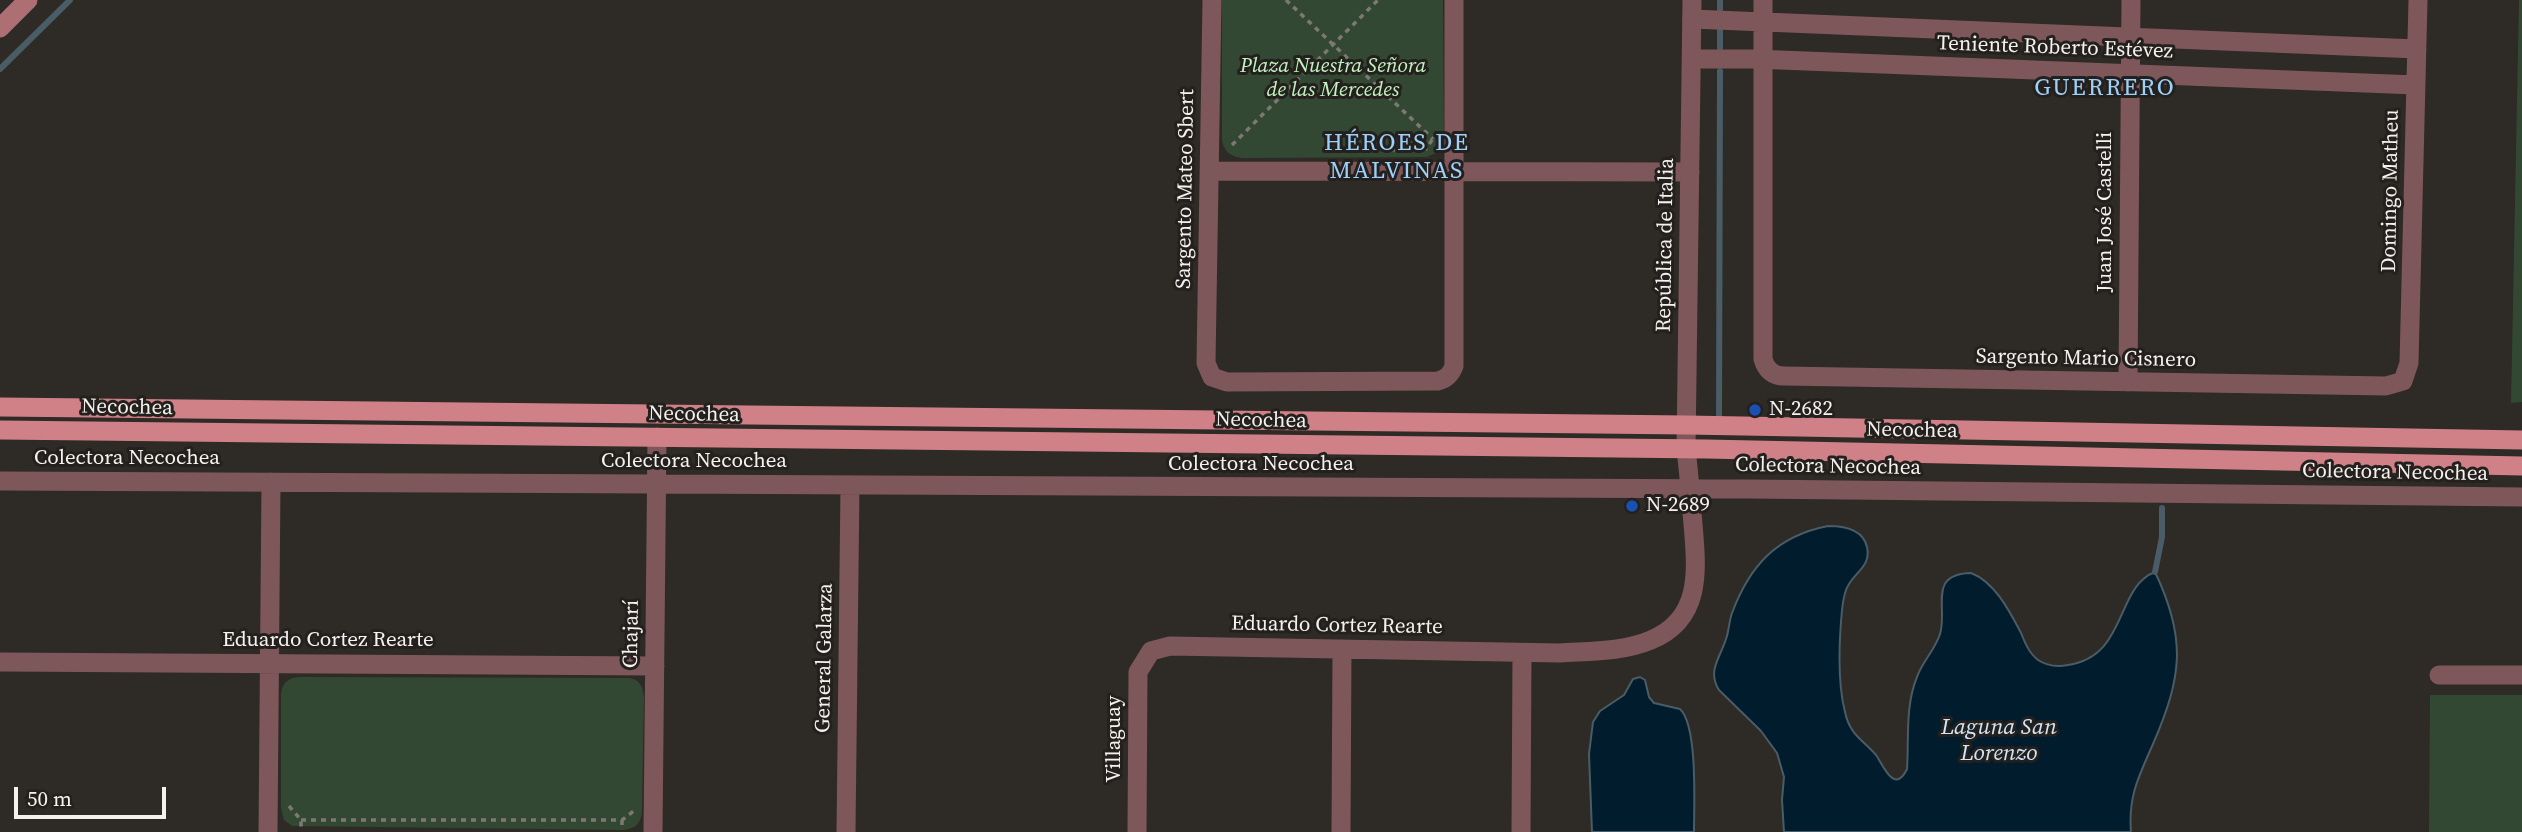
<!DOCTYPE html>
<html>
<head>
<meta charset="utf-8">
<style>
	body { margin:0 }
	#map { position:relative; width:2522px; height:832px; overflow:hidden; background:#2e2a26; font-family:"Source Serif 4",serif }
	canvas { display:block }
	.scale { position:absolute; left:14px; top:787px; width:152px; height:32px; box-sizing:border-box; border:4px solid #f4f1ee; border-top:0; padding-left:9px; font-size:21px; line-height:24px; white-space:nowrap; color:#f4f1ee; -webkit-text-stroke:5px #24201d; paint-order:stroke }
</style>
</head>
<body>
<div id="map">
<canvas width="2522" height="832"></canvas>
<div class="scale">50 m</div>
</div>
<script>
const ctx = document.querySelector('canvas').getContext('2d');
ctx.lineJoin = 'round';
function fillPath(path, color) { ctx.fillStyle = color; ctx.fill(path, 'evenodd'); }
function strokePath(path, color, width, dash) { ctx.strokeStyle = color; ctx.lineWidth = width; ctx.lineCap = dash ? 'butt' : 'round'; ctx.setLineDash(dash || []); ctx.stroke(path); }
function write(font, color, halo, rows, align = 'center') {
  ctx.font = font + ' "Source Serif 4",serif'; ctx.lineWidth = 6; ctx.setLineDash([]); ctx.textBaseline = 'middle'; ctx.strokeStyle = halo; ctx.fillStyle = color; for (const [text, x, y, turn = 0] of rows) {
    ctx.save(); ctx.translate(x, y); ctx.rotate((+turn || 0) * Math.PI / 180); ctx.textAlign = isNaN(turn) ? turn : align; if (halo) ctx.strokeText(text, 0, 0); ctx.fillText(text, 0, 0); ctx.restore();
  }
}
const green = new Path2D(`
	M 1222,0 L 1443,0 L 1444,141 L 1438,152 L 1427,157 L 1243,158 C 1231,157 1224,152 1222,140 Z
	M 2519,0 L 2522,0 L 2522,402 L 2511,403 Z
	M 299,677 L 627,678 C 639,678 643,686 644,697 L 642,809 C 642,823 636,829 622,830 L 292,826 L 284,820 L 281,808 L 281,694 C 282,683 288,678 299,677 Z
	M 2430,695 L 2522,695 L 2522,832 L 2429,832 Z`);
const water = new Path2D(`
	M 1828,526 C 1844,526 1863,529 1867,547 C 1871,565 1857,571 1849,584 C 1844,591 1843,601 1842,610 C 1839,642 1837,681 1845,712 C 1850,735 1862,739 1876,755 C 1882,763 1894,796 1907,769 C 1909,739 1905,706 1917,677 C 1922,662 1935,650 1940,634 C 1948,608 1927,574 1971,573 C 1995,582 2010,612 2021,633 C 2025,643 2029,653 2038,660 C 2047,666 2057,667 2068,665 C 2128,656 2115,587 2155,572 C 2187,639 2182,677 2153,744 C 2139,776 2128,796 2131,832 L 1784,832 L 1782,800 L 1784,777 L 1777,753 L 1761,731 L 1719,690 C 1707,671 1720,658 1726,639 C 1729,631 1729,621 1732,613 C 1750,565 1777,536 1828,526 Z
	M 1640,677 L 1645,680 L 1649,697 L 1654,703 L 1680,709 C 1698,726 1694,805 1694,832 L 1592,832 L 1589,754 L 1593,722 L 1600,711 L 1624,695 L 1633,679 Z`);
const stream = new Path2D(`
	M 1720,10 L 1720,0
	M 1720,30 L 1720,49
	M 0,69 L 70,0
	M 1719,419 L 1720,71
	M 2155,572 L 2162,537 L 2162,508`);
const path = new Path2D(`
	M 1286,0 L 1433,139
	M 1232,145 L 1378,0
	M 1382,150 L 1426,149 L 1434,137
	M 289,806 L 301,820 L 301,828
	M 301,820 L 622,820 L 635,810
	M 622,820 L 622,830`);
const minor = new Path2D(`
	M 1212,0 L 1206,363 L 1212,377 L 1227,382 L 1438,381 C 1447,379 1451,374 1454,366 L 1454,0
	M 1763,0 L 1763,359 C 1766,370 1773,376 1784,376 L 2386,386 L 2403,381 L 2409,363 L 2418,0
	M 1692,19 L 2417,49
	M 1692,59 L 1755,59 L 2416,85
	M 1209,171 L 1690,172
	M 2128,382 L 2131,0
	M 0,481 L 1749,489 L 2522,497
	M 0,662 L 655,666
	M 2439,675 L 2522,675
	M 268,832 L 271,482
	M 653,832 L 657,437
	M 846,832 L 850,485
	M 1137,832 L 1138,672 L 1151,651 L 1170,646 L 1560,653 C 1589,651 1623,652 1651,640 C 1702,619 1697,571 1693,524 C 1691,499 1689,474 1686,449
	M 1341,832 L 1342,649
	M 1521,832 L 1522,653`);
const tertiary = new Path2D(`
	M 1686,449 L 1692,0`);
const secondary = new Path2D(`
	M 0,28 L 28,0`);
const primary = new Path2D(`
	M 0,407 L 1687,425 L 2522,440
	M 0,430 L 1706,449 L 2522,466`);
const markers = [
	[1755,410,7,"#1a4fb4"],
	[1632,506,7,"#1a4fb4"]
];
const streetNames = [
	["Teniente Roberto Estévez",2055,48,2],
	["Sargento Mateo Sbert",1186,189,-89],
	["Domingo Matheu",2391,191,-89],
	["Juan José Castelli",2106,212,-90],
	["República de Italia",1666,245,-89],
	["Sargento Mario Cisnero",2086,359,1],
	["Necochea",127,408,1],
	["Necochea",694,415,1],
	["Necochea",1261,421,1],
	["Necochea",1912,431,1],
	["Colectora Necochea",127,459],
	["Colectora Necochea",694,462],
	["Colectora Necochea",1261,465],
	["Colectora Necochea",1828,467,1],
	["Colectora Necochea",2395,473,1],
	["Eduardo Cortez Rearte",1337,626,1],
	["Chajarí",632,634,-89],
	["Eduardo Cortez Rearte",328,641],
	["General Galarza",825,658,-89],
	["Villaguay",1115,739,-90]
];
const parkNames = [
	["Plaza Nuestra Señora",1333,67],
	["de las Mercedes",1333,91]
];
const poiNames = [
	["N-2682",1769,410],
	["N-2689",1646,506]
];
const waterNames = [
	["Laguna San",1999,728],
	["Lorenzo",1999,754]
];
const quarterNames = [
	["GUERRERO",2105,89],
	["HÉROES DE",1397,144],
	["MALVINAS",1397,172]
];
fillPath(green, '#334832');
fillPath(water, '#011c2c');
strokePath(water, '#4a5c66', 2);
strokePath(stream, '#4a5c66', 6);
strokePath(path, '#7c7975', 3.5, [5, 5]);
strokePath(minor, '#7e575a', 19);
strokePath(tertiary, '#7e575a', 19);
strokePath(secondary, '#ad6e74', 19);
strokePath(primary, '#d08087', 19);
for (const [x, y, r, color] of markers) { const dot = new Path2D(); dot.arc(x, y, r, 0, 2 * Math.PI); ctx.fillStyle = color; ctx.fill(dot); strokePath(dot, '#24201d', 2.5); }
write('21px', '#f4f1ee', '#24201d', streetNames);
write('italic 21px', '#c2f4c0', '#24201d', parkNames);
write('21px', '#f4f1ee', '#24201d', poiNames, 'left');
write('italic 23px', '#cee6f8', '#24201d', waterNames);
ctx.letterSpacing = '2px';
write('24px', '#9dd0fa', '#24201d', quarterNames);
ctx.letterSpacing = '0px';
</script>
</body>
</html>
